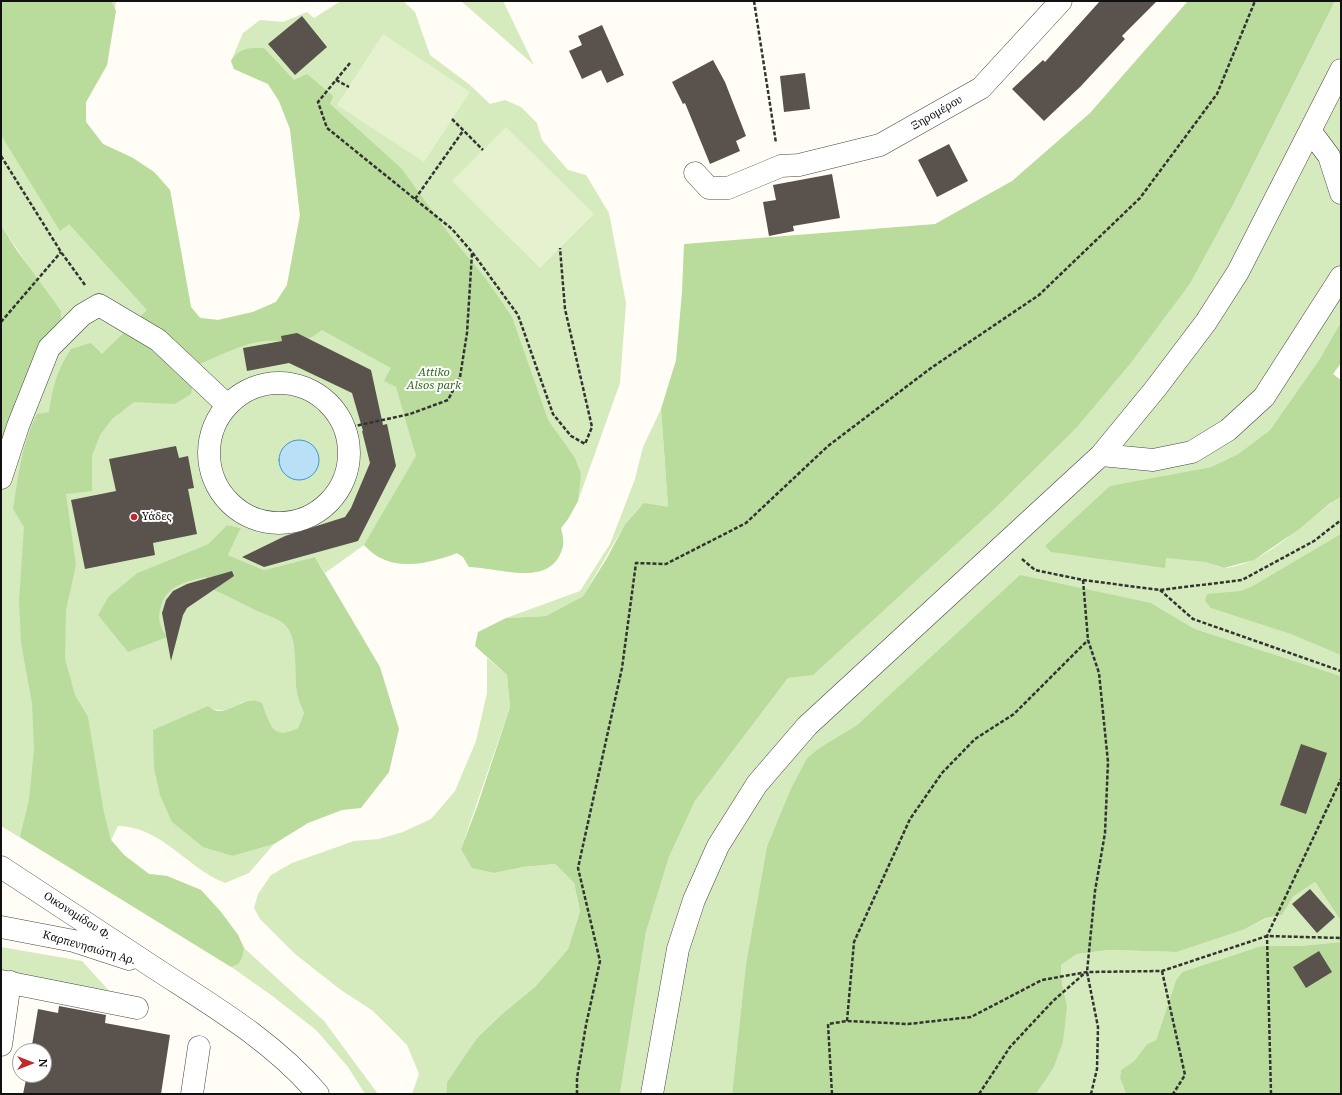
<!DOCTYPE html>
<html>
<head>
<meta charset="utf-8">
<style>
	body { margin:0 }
	#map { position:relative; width:1342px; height:1095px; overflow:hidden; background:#fffdf5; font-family:"Noto Serif",serif }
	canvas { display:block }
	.frame { position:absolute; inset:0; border:2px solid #111; pointer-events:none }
	.north { position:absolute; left:12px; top:1043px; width:40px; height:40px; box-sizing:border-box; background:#fff; border:1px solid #a0a0a0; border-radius:50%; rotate:90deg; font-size:11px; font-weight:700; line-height:16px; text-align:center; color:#111 }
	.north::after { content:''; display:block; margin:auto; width:14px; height:18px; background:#c4262e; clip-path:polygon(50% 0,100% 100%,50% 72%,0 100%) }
</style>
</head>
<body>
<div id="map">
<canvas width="1342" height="1095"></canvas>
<div class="frame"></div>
<div class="north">N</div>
</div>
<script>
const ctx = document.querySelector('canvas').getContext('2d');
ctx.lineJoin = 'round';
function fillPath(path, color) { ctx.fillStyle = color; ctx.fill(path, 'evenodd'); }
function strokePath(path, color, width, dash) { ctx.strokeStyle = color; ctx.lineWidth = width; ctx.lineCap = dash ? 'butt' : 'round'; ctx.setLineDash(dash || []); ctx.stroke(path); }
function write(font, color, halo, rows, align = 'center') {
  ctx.font = font + ' "Noto Serif",serif'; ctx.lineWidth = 4; ctx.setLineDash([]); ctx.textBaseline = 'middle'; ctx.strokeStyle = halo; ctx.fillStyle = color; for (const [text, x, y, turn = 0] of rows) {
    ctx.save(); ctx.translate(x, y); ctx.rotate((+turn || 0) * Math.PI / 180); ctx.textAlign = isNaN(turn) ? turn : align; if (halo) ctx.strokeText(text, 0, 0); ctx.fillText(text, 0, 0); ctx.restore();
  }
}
const green = new Path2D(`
	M 1,1 L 116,1 L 107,65 L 86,102 L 86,122 L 103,144 L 133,158 L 154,172 L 170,190 L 191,307 L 200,318 L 218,320 L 253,312 L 276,302 L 287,285 L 300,215 L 290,129 L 279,101 L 268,84 L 234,69 L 231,61 L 243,33 L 260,20 L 283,22 L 307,12 L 314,18 L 341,1 L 403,1 L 415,12 L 430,55 L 470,85 L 490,104 L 505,100 L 521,107 L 537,123 L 542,140 L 568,170 L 586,175 L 609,213 L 626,303 L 620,383 L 578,501 L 568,519 L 561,528 C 562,533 564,541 563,546 C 552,590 499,567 469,567 L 463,557 L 457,553 C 425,565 390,573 364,545 L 325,573 L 315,557 L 264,570 L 228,555 L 241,528 L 227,525 L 208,544 L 137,573 L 109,596 L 167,637 C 165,632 161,627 159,623 C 158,618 160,612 161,607 C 167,585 186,582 206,577 L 211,589 C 223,594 235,600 247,606 C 278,623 293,615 295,659 C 296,681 294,692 304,713 L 298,728 C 279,738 271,731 265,711 L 243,702 C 229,709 226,712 211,709 L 233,856 L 274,844 L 249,873 L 225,883 C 188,869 161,826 118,826 L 111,840 L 124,855 L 149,874 L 167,876 L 201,890 L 221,912 L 238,935 L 244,948 L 324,1021 L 378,1094 L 365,1094 L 348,1067 L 316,1030 L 271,995 L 220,959 L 1,826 L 1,460 L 29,267 L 1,225 Z
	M 461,1 L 503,1 L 534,65 Z
	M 1335,1 L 1341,1 L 1341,322 L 1319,360 L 1270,430 L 1238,454 L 1211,467 L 1164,476 L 1166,558 C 1179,559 1196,558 1208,562 C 1214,564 1220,568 1226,568 C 1272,562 1303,519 1341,497 L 1341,676 L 1195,629 L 1151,603 L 883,702 L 857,725 L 819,748 L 807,758 L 791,788 L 767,846 L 746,963 L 732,1094 L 620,1094 L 646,932 L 669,857 L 695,801 L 788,678 L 813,674 L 987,516 L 1134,359 L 1190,284 L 1233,205 Z
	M 661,409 L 668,507 L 624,526 L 583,596 L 546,616 L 506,618 L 580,591 L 610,544 L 635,479 L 643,447 Z
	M 487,658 L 507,675 L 510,707 L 461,849 L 495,873 L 523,867 L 555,864 L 574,883 L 580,911 L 568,949 L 536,986 L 502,1014 L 477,1038 L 447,1082 L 446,1094 L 412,1094 L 419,1074 L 407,1045 L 373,1011 L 341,990 L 295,954 L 260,919 L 254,908 L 258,894 L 271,875 L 292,863 L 354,841 L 379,839 L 403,832 L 431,819 L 455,791 L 476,741 L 487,693 Z
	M 1315,882 L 1339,918 L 1341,918 L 1341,942 L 1299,946 L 1261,946 L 1182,972 L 1176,980 L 1156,1040 L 1147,1044 L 1134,1061 L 1121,1070 L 1120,1078 L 1126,1094 L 1036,1094 L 1053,1069 L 1067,1006 L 1062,983 L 1061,965 L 1077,954 L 1109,950 L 1177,952 L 1243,930 L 1267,918 L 1282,915 L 1293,897 Z
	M 1,947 L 82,961 L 113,995 L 1,974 Z`);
const forest = new Path2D(`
	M 1,1 L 111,1 L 116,11 L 107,65 L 86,102 L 86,122 L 103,144 L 133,158 L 154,172 L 170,190 L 191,307 L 200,318 L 218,320 L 253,312 L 276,302 L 287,285 L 300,215 L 290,129 L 279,101 L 268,84 L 234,69 L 231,61 C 240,47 248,48 264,48 L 294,80 L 307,74 L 333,96 L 330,104 L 401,168 L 452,238 L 486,279 L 512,317 L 548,420 L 575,458 L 581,474 L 578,501 L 568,519 L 561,528 C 562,533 564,541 563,546 C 552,590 499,567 469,567 L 463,557 L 457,553 C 425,565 389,573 364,545 L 416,456 L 396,387 L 384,381 L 391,368 L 322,330 C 297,350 284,337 258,342 C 237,346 217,357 197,365 L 191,394 L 175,404 L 134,402 L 112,419 L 100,435 L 92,456 L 92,491 L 66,494 L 76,565 L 66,610 L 65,659 L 75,695 L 88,717 L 104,813 L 111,840 L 124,855 L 149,874 L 167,876 L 201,890 L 221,912 L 238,935 L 244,948 L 242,958 L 238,964 L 231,967 L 20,837 L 29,800 L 34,749 L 32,703 L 21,643 L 19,600 L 24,527 L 13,509 C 18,477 22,443 37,414 L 49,412 C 53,386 57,370 71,349 L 91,343 L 102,354 L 147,310 L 69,224 L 60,231 L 1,135 Z
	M 1188,1 L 1335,1 L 1233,205 L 1190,284 L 1134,359 L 1077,427 L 987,516 L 813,675 L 788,678 L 695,801 L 669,857 L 646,932 L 620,1094 L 446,1094 L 447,1082 L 477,1038 L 502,1014 L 536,986 L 568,949 L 580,911 L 574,883 L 555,864 L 523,867 L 495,873 L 472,868 L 461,849 L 477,807 L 510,707 L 507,675 L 475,646 L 478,632 L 506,618 L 546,616 L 583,596 L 607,558 L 624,526 L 644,503 L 668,507 L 661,409 L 676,360 L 682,292 L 684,244 L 935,224 L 1012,181 L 1090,113 Z
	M 1,225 L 16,249 L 61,311 L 61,322 L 1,460 Z
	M 1341,322 L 1341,363 L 1333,374 L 1341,380 L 1341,497 L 1329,504 L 1298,530 L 1254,560 L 1224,568 L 1206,562 L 1166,558 L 1165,568 L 1051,552 L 1045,546 L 1110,486 L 1211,467 L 1238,454 L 1270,430 L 1319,360 Z
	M 227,525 L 241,528 L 228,555 L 264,570 L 315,557 L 380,667 L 399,729 L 389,772 L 361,808 L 342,810 L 308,823 L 274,844 L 233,856 L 203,847 L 172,822 L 160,795 L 154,768 L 153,730 L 208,706 C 225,722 242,693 262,703 C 270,723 272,741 298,728 L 304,713 C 294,692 296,681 295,659 C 293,615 278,623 247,606 C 235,600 223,594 211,589 L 206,577 C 186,582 167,585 161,607 C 160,612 158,618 160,623 C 161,628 165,633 167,637 L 128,652 L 98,615 L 109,596 L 137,573 L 208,544 Z
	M 1341,534 L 1341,655 L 1291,634 L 1211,608 L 1205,601 L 1207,594 L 1241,591 L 1251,587 Z
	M 1020,575 L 1151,603 L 1195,629 L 1341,676 L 1341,918 L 1339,918 L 1315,882 L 1293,897 L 1282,915 L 1266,918 L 1243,930 L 1177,952 L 1109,950 L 1077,954 L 1061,965 L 1062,983 L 1067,1006 L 1063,1042 L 1053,1069 L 1036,1094 L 732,1094 L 746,963 L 767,846 L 791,788 L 807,758 L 819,748 L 857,725 Z
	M 1341,942 L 1341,1094 L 1126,1094 L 1120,1078 L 1121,1070 L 1134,1061 L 1147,1044 L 1156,1040 L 1176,980 L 1182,972 L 1261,946 L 1299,946 Z`);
const pitch = new Path2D(`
	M 383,34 L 470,92 L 424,162 L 337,105 Z
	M 506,127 L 594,214 L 540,268 L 452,181 Z`);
const water = new Path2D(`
	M279 460a20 20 0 1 1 40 0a20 20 0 1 1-40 0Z`);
const building = new Path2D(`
	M 1100,1 L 1157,1 L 1122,36 L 1125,39 L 1080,87 L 1044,121 L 1012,89 L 1043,60 L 1045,62 Z
	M 302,16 L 327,47 L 295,75 L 268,44 Z
	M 602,25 L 624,75 L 607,83 L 601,70 L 582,79 L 569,51 L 582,45 L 578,36 Z
	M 713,60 L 725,82 L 746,136 L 736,141 L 740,151 L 710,164 L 685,103 L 683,104 L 672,82 Z
	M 805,73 L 810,109 L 784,112 L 780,76 Z
	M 949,144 L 968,181 L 937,197 L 918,160 Z
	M 832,174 L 840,218 L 793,226 L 794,231 L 769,236 L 763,202 L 776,200 L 773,185 Z
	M 297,333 L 371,370 L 383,425 L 387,424 L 396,466 L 358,541 L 264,567 L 242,557 L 285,536 L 345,517 L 351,508 L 370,463 L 362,431 L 363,431 L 352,393 L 289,363 L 247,371 L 243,348 L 282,341 L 281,336 Z
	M 176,446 L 179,458 L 188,456 L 194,488 L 188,489 L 197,534 L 153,543 L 155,555 L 85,569 L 71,500 L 116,491 L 109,459 Z
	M 232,571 L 234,576 L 187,608 L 183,615 L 171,661 L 162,613 L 166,600 L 173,591 L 187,584 Z
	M 1301,744 L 1327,753 L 1306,814 L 1280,805 Z
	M 1310,889 L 1335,917 L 1317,933 L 1292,904 Z
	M 1319,951 L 1332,972 L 1306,988 L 1293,967 Z
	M 59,1006 L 106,1015 L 105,1023 L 170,1035 L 161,1094 L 23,1094 L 27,1075 L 44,1075 L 44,1051 L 31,1051 L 38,1009 L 58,1013 Z`);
const path = new Path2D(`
	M 754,1 L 776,143
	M 350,63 L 318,102 L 327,128 L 452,229 L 472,252 L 518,315 L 553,414 L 571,436 L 585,444 L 592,427 L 565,309 L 560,248
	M 336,80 L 349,87
	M 452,119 L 483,150
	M 1,156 L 61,252 L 85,285
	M 415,199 L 463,131
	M 1,322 L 61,252
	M 346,428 L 410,414 L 448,400 L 460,377 L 467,333 L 472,253
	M 1022,559 L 1035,570 L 1083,580 L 1160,590 L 1242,580 L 1314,541 L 1341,520
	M 1083,580 L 1088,640 L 1099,673 L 1108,762 L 1105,833 L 1095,891 L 1087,972 L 1098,1027 L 1097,1069 L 1091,1094
	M 1160,590 L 1193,619 L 1341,671
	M 1162,971 L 1185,1075 L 1173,1094
	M 847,1021 L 854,942 L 910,819 L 942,773 L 975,739 L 1014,714 L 1088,640
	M 577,1094 L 577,1078 L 586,1025 L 600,961 L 578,868 L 622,668 L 636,563 L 666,564 L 746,523 L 828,446 L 931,368 L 1039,295 L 1140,198 L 1217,94 L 1255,1
	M 832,1094 L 828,1024 L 847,1021 L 908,1024 L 971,1017 L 1042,980 L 1087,972 L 1162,971 L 1267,936 L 1341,938
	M 979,1094 L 1010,1047 L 1053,1001 L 1086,972
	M 1271,1094 L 1267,936 L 1341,779`);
const minor = new Path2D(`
	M 1311,132 L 1329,156 L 1341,193
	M 695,173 L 709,188 L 728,188 L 781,166 L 799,165 L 880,145 L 981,88 L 1061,1
	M209 453a70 70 0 1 1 140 0a70 70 0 1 1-140 0Z
	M 1101,455 L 1153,460 L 1192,452 L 1228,430 L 1264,397 L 1341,277
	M 1,478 L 18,426 L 49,348 L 82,315 L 99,305 L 158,340 L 227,405
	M 1,867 C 52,900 102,934 153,967 C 211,1005 272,1040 318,1094
	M 1,927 L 74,941 L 129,959
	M 1,981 L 137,1008
	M 1,1045 L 10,982
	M 192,1094 L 199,1047
	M 652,1094 L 678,949 L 694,900 L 718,846 L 757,784 L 807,726 L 1101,455 L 1156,388 L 1206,322 L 1238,272 L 1341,70`);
const markers = [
	[134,517,4,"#c4262e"]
];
const streetNames = [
	["Ξηρομέρου",937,113,-30],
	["Οικονομίδου Φ.",77,916,33],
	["Καρπενησιώτη Αρ.",89,948,16]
];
const parkNames = [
	["Attiko",434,373],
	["Alsos park",434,386]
];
const poiNames = [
	["Υάδες",142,517]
];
fillPath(green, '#d5ebbd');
fillPath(forest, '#b9dc9c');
fillPath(pitch, '#e6f2cf');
fillPath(water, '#b9e0f7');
strokePath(water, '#3f96cf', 1);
fillPath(building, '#5a524d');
strokePath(minor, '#444', 23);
strokePath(path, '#333', 2.5, [4, 2]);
strokePath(minor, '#fff', 22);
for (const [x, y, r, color] of markers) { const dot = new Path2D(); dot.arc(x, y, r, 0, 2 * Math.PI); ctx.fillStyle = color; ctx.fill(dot); strokePath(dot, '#fff', 1.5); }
write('11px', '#111', '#fff', streetNames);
write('italic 11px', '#2f6b1f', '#fff', parkNames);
write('11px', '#111', '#fff', poiNames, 'left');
</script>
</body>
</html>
